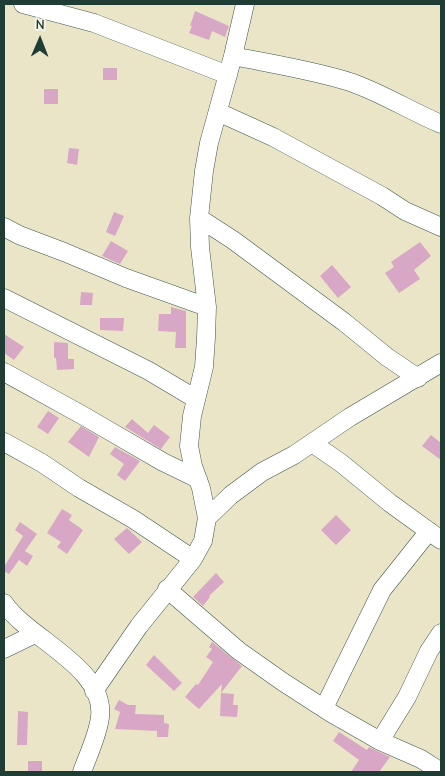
<!DOCTYPE html>
<html>
<head>
<meta charset="utf-8">
<style>
	body { margin:0 }
	#map { position:relative; width:445px; height:776px; overflow:hidden; background:#ebe5c8; font-family:"Comic Neue",sans-serif }
	canvas { display:block }
	.frame { position:absolute; inset:0; border:5px solid #1f3d34; pointer-events:none }
	.north { position:absolute; left:15px; top:15px; width:50px; height:50px; -webkit-text-stroke:4px #f7f3e8; paint-order:stroke; rotate:1deg; font-size:14px; font-weight:700; line-height:20px; text-align:center; color:#1f3d34 }
	.north::after { content:''; display:block; margin:auto; width:18px; height:22px; background:#1f3d34; clip-path:polygon(50% 0,100% 100%,50% 72%,0 100%) }
</style>
</head>
<body>
<div id="map">
<canvas width="445" height="776"></canvas>
<div class="frame"></div>
<div class="north">N</div>
</div>
<script>
const ctx = document.querySelector('canvas').getContext('2d');
ctx.lineJoin = 'round';
function fillPath(path, color) { ctx.fillStyle = color; ctx.fill(path, 'evenodd'); }
function strokePath(path, color, width, dash) { ctx.strokeStyle = color; ctx.lineWidth = width; ctx.lineCap = dash ? 'butt' : 'round'; ctx.setLineDash(dash || []); ctx.stroke(path); }
const building = new Path2D(`
	M 195,11 L 229,26 L 225,37 L 212,31 L 209,40 L 189,33 L 192,26 L 190,26 Z
	M 103,68 L 117,68 L 117,80 L 103,80 Z
	M 44,89 L 58,89 L 58,104 L 44,104 Z
	M 69,148 L 79,149 L 77,165 L 67,163 Z
	M 114,212 L 124,216 L 115,236 L 106,232 Z
	M 111,241 L 128,251 L 120,264 L 102,256 Z
	M 420,242 L 431,256 L 414,270 L 420,279 L 399,293 L 385,273 L 394,267 L 391,262 Z
	M 332,265 L 351,287 L 338,298 L 320,276 Z
	M 81,292 L 93,293 L 92,305 L 80,305 Z
	M 171,307 L 186,311 L 186,348 L 175,348 L 176,332 L 158,331 L 159,314 L 171,314 Z
	M 100,318 L 124,318 L 123,331 L 100,330 Z
	M 4,334 L 24,347 L 14,360 L 4,353 Z
	M 54,342 L 68,343 L 68,359 L 74,359 L 74,369 L 57,370 L 56,358 L 54,358 Z
	M 48,411 L 59,418 L 48,434 L 37,427 Z
	M 132,419 L 148,433 L 154,425 L 170,437 L 161,449 L 125,427 Z
	M 81,426 L 99,437 L 89,457 L 68,442 Z
	M 431,435 L 441,443 L 441,460 L 422,446 Z
	M 115,447 L 140,461 L 125,481 L 117,475 L 124,464 L 110,454 Z
	M 62,509 L 72,515 L 69,520 L 83,530 L 67,554 L 57,547 L 61,542 L 47,533 Z
	M 336,515 L 351,530 L 336,545 L 321,530 Z
	M 20,522 L 37,534 L 25,551 L 33,556 L 27,566 L 19,560 L 9,574 L 4,571 L 4,567 L 23,536 L 15,530 Z
	M 127,528 L 142,542 L 129,554 L 114,539 Z
	M 216,573 L 224,582 L 209,596 L 210,597 L 203,606 L 193,597 Z
	M 212,642 L 242,666 L 221,693 L 222,684 L 199,709 L 185,697 L 196,684 L 198,685 L 213,662 L 206,657 L 212,649 L 209,647 Z
	M 154,655 L 182,683 L 174,691 L 146,665 Z
	M 221,693 L 234,694 L 233,705 L 238,705 L 237,717 L 220,716 Z
	M 119,700 L 128,705 L 136,705 L 135,714 L 164,715 L 164,723 L 169,724 L 168,737 L 157,737 L 157,731 L 115,729 L 120,712 L 114,709 Z
	M 18,711 L 28,712 L 27,745 L 17,745 Z
	M 339,732 L 367,750 L 369,747 L 390,757 L 379,772 L 351,772 L 359,760 L 333,741 Z
	M 28,761 L 42,761 L 42,772 L 28,772 Z`);
const minor = new Path2D(`
	M 23,4 L 94,23 L 228,75
	M 233,56 C 272,64 312,70 350,82 C 382,93 410,111 441,124
	M 218,112 L 273,137 L 382,196 L 405,211 L 441,227
	M 199,218 L 233,240 L 344,322 L 387,357 L 418,378
	M 4,227 L 19,235 L 64,252 L 126,278 L 207,307
	M 4,298 L 149,371 L 196,399
	M 4,372 L 82,415 L 163,462 L 198,479
	M 4,442 L 42,463 L 79,488 L 133,519 L 193,559
	M 312,443 L 341,463 L 390,503 L 441,540
	M 207,518 L 231,495 L 262,472 L 294,455 L 350,417 L 441,363
	M 167,589 L 239,651 L 283,682 L 331,713 L 380,741 L 421,759 L 441,772
	M 4,603 C 28,639 106,667 100,717 C 98,735 88,755 82,772
	M 4,649 L 35,634
	M 94,691 L 139,626 L 193,559 L 203,541 L 207,518 L 201,488 L 193,466 L 189,446 L 192,416 L 204,367 L 206,338 L 207,307 L 200,247 L 199,218 L 204,171 L 209,143 L 233,56 L 245,4
	M 324,708 L 382,590 L 429,531
	M 380,741 L 407,697 L 429,651 L 441,633`);
fillPath(building, '#d8a7c5');
strokePath(minor, '#3e564a', 19);
strokePath(minor, '#fff', 18);
</script>
</body>
</html>
